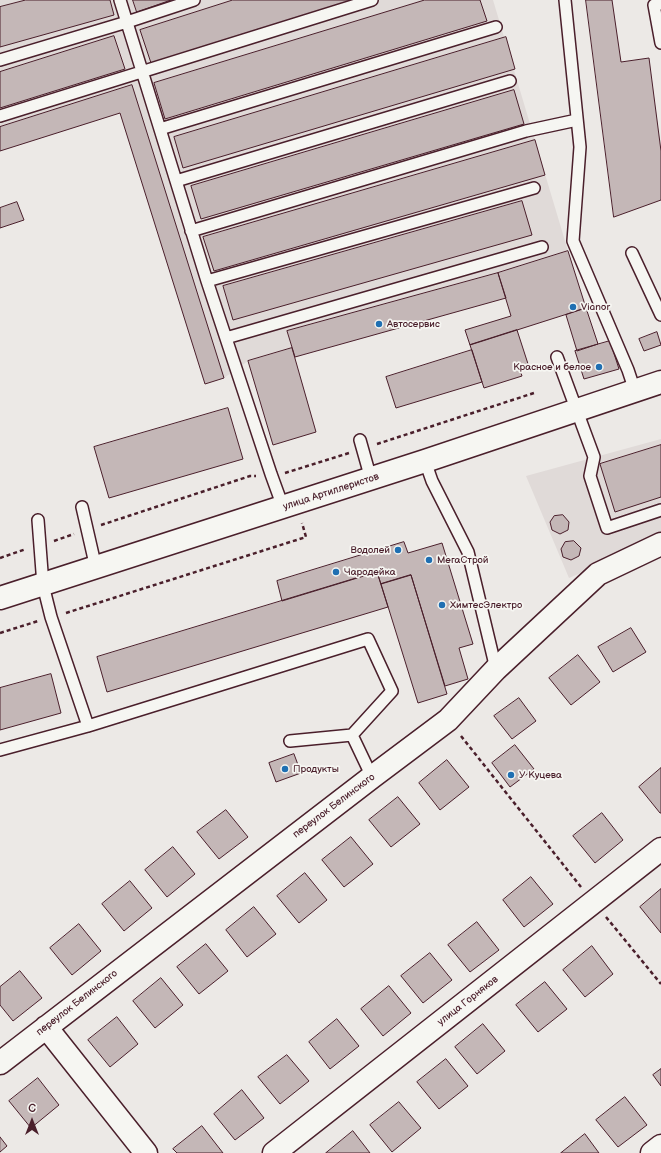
<!DOCTYPE html>
<html>
<head>
<meta charset="utf-8">
<style>
	body { margin:0 }
	#map { position:relative; width:661px; height:1153px; overflow:hidden; background:#ece9e6; font-family:"Balsamiq Sans",sans-serif }
	canvas { display:block }
	.north { position:absolute; left:12px; top:1101px; width:40px; height:40px; -webkit-text-stroke:3px #f6f6f2; paint-order:stroke; rotate:0deg; font-size:11px; font-weight:700; line-height:16px; text-align:center; color:#4a1f2b }
	.north::after { content:''; display:block; margin:auto; width:14px; height:18px; background:#4a1f2b; clip-path:polygon(50% 0,100% 100%,50% 72%,0 100%) }
</style>
</head>
<body>
<div id="map">
<canvas width="661" height="1153"></canvas>
<div class="north">С</div>
</div>
<script>
const ctx = document.querySelector('canvas').getContext('2d');
ctx.lineJoin = 'round';
function fillPath(path, color) { ctx.fillStyle = color; ctx.fill(path, 'evenodd'); }
function strokePath(path, color, width, dash) { ctx.strokeStyle = color; ctx.lineWidth = width; ctx.lineCap = dash ? 'butt' : 'round'; ctx.setLineDash(dash || []); ctx.stroke(path); }
function write(font, color, halo, rows, align = 'center') {
  ctx.font = font + ' "Balsamiq Sans",sans-serif'; ctx.lineWidth = 3.5; ctx.setLineDash([]); ctx.textBaseline = 'middle'; ctx.strokeStyle = halo; ctx.fillStyle = color; for (const [text, x, y, turn = 0] of rows) {
    ctx.save(); ctx.translate(x, y); ctx.rotate((+turn || 0) * Math.PI / 180); ctx.textAlign = isNaN(turn) ? turn : align; if (halo) ctx.strokeText(text, 0, 0); ctx.fillText(text, 0, 0); ctx.restore();
  }
}
const built = new Path2D(`
	M 0,0 L 493,0 L 568,251 L 498,273 L 287,332 L 292,348 L 248,361 L 224,378 L 205,384 L 120,113 L 0,151 Z
	M 661,439 L 661,538 L 569,578 L 526,476 Z`);
const building = new Path2D(`
	M 26,0 L 110,0 L 114,15 L 0,47 L 0,7 Z
	M 133,0 L 171,0 L 137,12 Z
	M 233,0 L 359,0 L 152,66 L 140,30 Z
	M 425,0 L 480,0 L 487,21 L 165,119 L 154,83 Z
	M 586,0 L 612,0 L 621,62 L 649,58 L 661,151 L 661,200 L 614,217 Z
	M 114,36 L 125,69 L 0,108 L 0,72 Z
	M 506,37 L 515,69 L 183,168 L 174,137 Z
	M 132,85 L 224,378 L 205,384 L 120,113 L 0,151 L 0,127 Z
	M 514,90 L 524,124 L 201,219 L 191,186 Z
	M 535,140 L 545,175 L 214,271 L 203,237 Z
	M 522,201 L 532,235 L 233,320 L 223,286 Z
	M 17,202 L 24,220 L 0,228 L 0,208 Z
	M 568,251 L 586,308 L 470,345 L 465,330 L 511,316 L 498,273 Z
	M 498,273 L 506,298 L 295,357 L 287,331 Z
	M 586,308 L 598,344 L 577,351 L 566,315 Z
	M 517,330 L 529,367 L 520,370 L 522,376 L 484,388 L 470,345 Z
	M 657,332 L 661,345 L 644,351 L 639,339 Z
	M 610,341 L 619,369 L 584,379 L 575,351 Z
	M 292,348 L 316,432 L 273,445 L 248,361 Z
	M 472,350 L 482,382 L 396,408 L 386,377 Z
	M 228,408 L 243,459 L 109,498 L 94,447 Z
	M 661,445 L 661,497 L 615,512 L 600,464 Z
	M 563,515 L 569,522 L 568,530 L 560,534 L 552,530 L 550,522 L 554,516 Z
	M 574,541 L 581,548 L 579,556 L 571,560 L 563,557 L 561,549 L 565,542 Z
	M 404,542 L 408,553 L 442,543 L 473,644 L 459,648 L 468,679 L 445,686 L 411,575 L 381,584 L 377,572 L 282,601 L 277,581 Z
	M 377,572 L 388,607 L 107,692 L 97,657 Z
	M 411,575 L 447,694 L 418,703 L 381,584 Z
	M 631,628 L 646,652 L 613,672 L 598,647 Z
	M 578,655 L 600,682 L 571,705 L 549,678 Z
	M 51,674 L 61,713 L 0,730 L 0,688 Z
	M 519,698 L 536,721 L 512,739 L 494,716 Z
	M 515,745 L 534,769 L 510,787 L 492,763 Z
	M 294,754 L 301,773 L 276,782 L 269,763 Z
	M 447,760 L 469,787 L 440,810 L 419,783 Z
	M 661,768 L 661,813 L 660,813 L 639,787 Z
	M 398,797 L 420,824 L 391,847 L 369,820 Z
	M 226,810 L 248,837 L 219,859 L 197,832 Z
	M 602,813 L 623,840 L 595,863 L 573,836 Z
	M 351,837 L 373,864 L 344,887 L 322,860 Z
	M 173,847 L 195,874 L 167,897 L 145,870 Z
	M 305,873 L 327,900 L 299,923 L 277,896 Z
	M 531,877 L 553,904 L 524,927 L 503,900 Z
	M 130,881 L 152,908 L 124,931 L 102,904 Z
	M 661,889 L 661,933 L 640,907 Z
	M 254,907 L 276,934 L 247,957 L 226,930 Z
	M 477,922 L 499,950 L 470,972 L 448,945 Z
	M 79,924 L 101,951 L 72,975 L 50,948 Z
	M 206,944 L 228,971 L 199,994 L 177,967 Z
	M 592,946 L 613,974 L 585,997 L 563,970 Z
	M 430,953 L 452,980 L 423,1003 L 401,976 Z
	M 20,971 L 42,998 L 13,1021 L 0,1005 L 0,987 Z
	M 161,978 L 183,1005 L 155,1028 L 133,1001 Z
	M 545,982 L 567,1009 L 538,1032 L 516,1005 Z
	M 389,986 L 411,1013 L 383,1036 L 361,1009 Z
	M 117,1017 L 138,1044 L 110,1067 L 88,1040 Z
	M 337,1019 L 359,1046 L 330,1069 L 309,1042 Z
	M 483,1024 L 505,1051 L 477,1074 L 455,1047 Z
	M 287,1055 L 309,1081 L 280,1104 L 258,1077 Z
	M 446,1059 L 468,1086 L 439,1109 L 417,1082 Z
	M 661,1069 L 661,1086 L 653,1075 Z
	M 38,1078 L 59,1105 L 31,1128 L 9,1101 Z
	M 242,1090 L 264,1118 L 235,1140 L 214,1114 Z
	M 625,1097 L 647,1125 L 618,1147 L 596,1120 Z
	M 399,1102 L 421,1128 L 392,1152 L 370,1125 Z
	M 202,1126 L 223,1153 L 177,1153 L 173,1149 Z
	M 353,1131 L 370,1153 L 326,1153 Z
	M 585,1134 L 599,1153 L 561,1153 Z
	M 0,1137 L 7,1146 L 0,1152 Z`);
const path = new Path2D(`
	M 377,444 L 534,393
	M 285,473 L 349,453
	M 101,525 L 250,476 L 256,476
	M 54,541 L 74,534
	M 0,558 L 26,549
	M 66,613 L 306,537 L 302,523
	M 0,633 L 38,621
	M 461,736 L 581,887
	M 606,917 L 661,984`);
const lane = new Path2D(`
	M 120,0 L 207,281 L 271,474 L 283,507
	M 565,0 L 580,147 L 573,241 L 628,370 L 635,391
	M 661,4 L 654,5 L 661,43
	M 0,60 L 127,22 L 194,0
	M 0,116 L 372,0
	M 160,129 L 496,27
	M 176,181 L 510,81
	M 191,231 L 526,131 L 577,120
	M 632,253 L 661,315
	M 207,281 L 534,188
	M 226,338 L 542,247
	M 557,357 L 594,457 L 590,476 L 607,528 L 661,510
	M 360,440 L 371,479
	M 425,461 L 432,481 L 468,552 L 496,669
	M 82,507 L 96,568
	M 38,520 L 43,585 L 51,617 L 88,726
	M 290,741 L 352,735 L 372,777
	M 0,750 L 88,726 L 368,639 L 392,691 L 352,735`);
const street = new Path2D(`
	M 46,1027 L 146,1153
	M 0,1063 L 372,777 L 448,720 L 496,669 L 598,574 L 661,544
	M 274,1153 L 661,849
	M 652,1153 L 661,1146`);
const secondary = new Path2D(`
	M 0,598 L 425,461 L 661,382`);
const markers = [
	[573,307,4,"#1f6fb2"],
	[379,324,4,"#1f6fb2"],
	[599,367,4,"#1f6fb2"],
	[398,550,4,"#1f6fb2"],
	[429,560,4,"#1f6fb2"],
	[336,572,4,"#1f6fb2"],
	[442,605,4,"#1f6fb2"],
	[285,769,4,"#1f6fb2"],
	[511,775,4,"#1f6fb2"]
];
const poiNames = [
	["Vianor",581,307],
	["Автосервис",387,324],
	["Красное и белое",591,367,"right"],
	["Водолей",390,550,"right"],
	["МегаСтрой",437,560],
	["Чародейка",344,572],
	["ХимтесЭлектро",450,605],
	["Продукты",293,769],
	["У Куцева",519,775]
];
const streetNames = [
	["улица Артиллеристов",331,492,-18],
	["переулок Белинского",334,806,-37],
	["улица Горняков",468,1001,-38],
	["переулок Белинского",77,1003,-38]
];
fillPath(built, '#e0dad8');
fillPath(building, '#c4b7b7');
strokePath(building, '#4a1f2b', 1);
strokePath(lane, '#4a1f2b', 14);
strokePath(street, '#4a1f2b', 25);
strokePath(secondary, '#4a1f2b', 25);
strokePath(path, '#4a1f2b', 2.5, [4, 3]);
strokePath(lane, '#f6f6f2', 11);
strokePath(street, '#f6f6f2', 22);
strokePath(secondary, '#f6f6f2', 22);
for (const [x, y, r, color] of markers) { const dot = new Path2D(); dot.arc(x, y, r, 0, 2 * Math.PI); ctx.fillStyle = color; ctx.fill(dot); strokePath(dot, '#f6f6f2', 1.5); }
write('10px', '#4a1f2b', '#f6f6f2', poiNames, 'left');
write('10px', '#4a1f2b', '#f6f6f2', streetNames);
</script>
</body>
</html>
